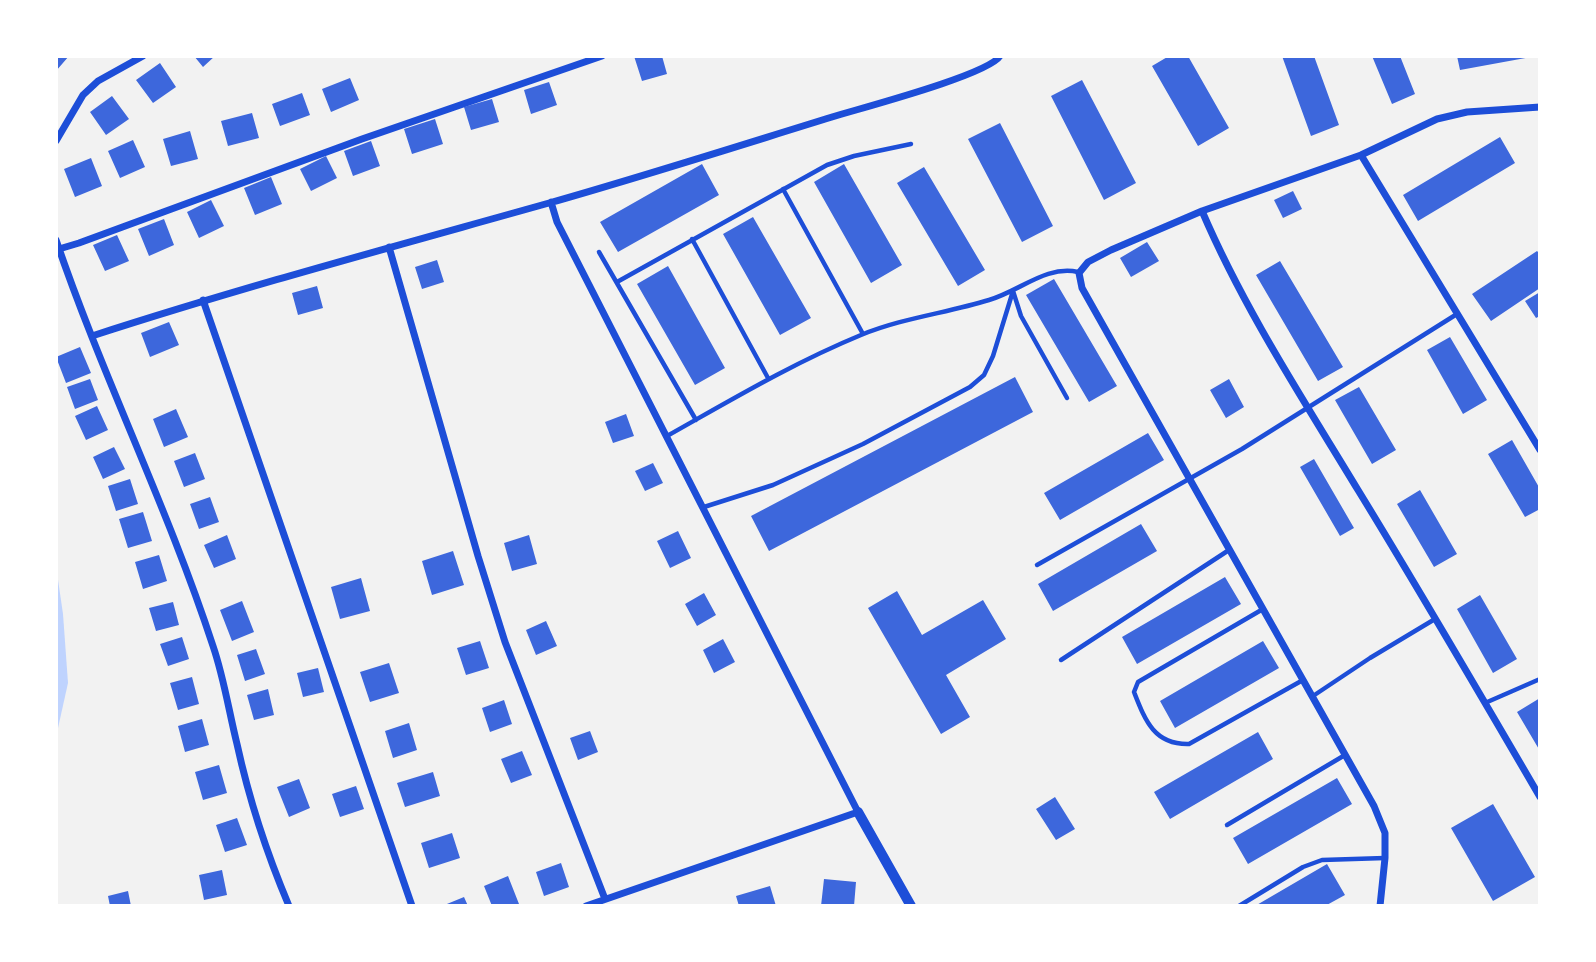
<!DOCTYPE html>
<html>
<head>
<meta charset="utf-8">
<style>
	body { margin:0 }
	#map { position:relative; width:1596px; height:962px; overflow:hidden; background:#f2f2f2; font-family:"Noto Sans",sans-serif }
	canvas { display:block }
	.frame { position:absolute; inset:0; border:58px solid #fff; pointer-events:none }
</style>
</head>
<body>
<div id="map">
<canvas width="1596" height="962"></canvas>
<div class="frame"></div>
</div>
<script>
const ctx = document.querySelector('canvas').getContext('2d');
ctx.lineJoin = 'round';
function fillPath(path, color) { ctx.fillStyle = color; ctx.fill(path, 'evenodd'); }
function strokePath(path, color, width, dash) { ctx.strokeStyle = color; ctx.lineWidth = width; ctx.lineCap = dash ? 'butt' : 'round'; ctx.setLineDash(dash || []); ctx.stroke(path); }
const water = new Path2D(`
	M 56,566 L 63,614 L 68,683 L 56,737 Z`);
const building = new Path2D(`
	M 56,56 L 69,56 L 56,71 Z
	M 194,56 L 215,56 L 203,67 Z
	M 634,56 L 662,56 L 667,74 L 642,81 Z
	M 1169,56 L 1188,56 L 1229,128 L 1198,146 L 1152,66 Z
	M 1282,56 L 1314,56 L 1339,125 L 1311,136 Z
	M 1372,56 L 1400,56 L 1415,94 L 1392,104 Z
	M 1457,56 L 1531,56 L 1531,57 L 1460,70 Z
	M 160,63 L 176,87 L 153,103 L 136,80 Z
	M 350,78 L 359,100 L 331,112 L 322,89 Z
	M 1082,80 L 1136,183 L 1104,200 L 1051,96 Z
	M 549,82 L 557,105 L 531,114 L 524,90 Z
	M 302,93 L 310,115 L 280,126 L 272,104 Z
	M 112,96 L 129,119 L 106,135 L 90,112 Z
	M 492,99 L 499,122 L 471,130 L 464,107 Z
	M 252,113 L 259,138 L 228,146 L 221,121 Z
	M 435,119 L 443,144 L 412,154 L 404,129 Z
	M 1000,123 L 1053,226 L 1022,242 L 968,139 Z
	M 190,131 L 198,159 L 171,166 L 163,139 Z
	M 1500,137 L 1515,163 L 1418,221 L 1403,195 Z
	M 133,140 L 145,167 L 120,178 L 108,151 Z
	M 371,141 L 380,166 L 353,176 L 344,151 Z
	M 326,156 L 337,178 L 311,191 L 300,169 Z
	M 91,158 L 102,186 L 75,197 L 64,169 Z
	M 702,164 L 719,195 L 618,252 L 600,222 Z
	M 844,164 L 902,265 L 871,283 L 814,182 Z
	M 924,167 L 985,270 L 958,286 L 897,183 Z
	M 271,177 L 282,204 L 255,215 L 244,188 Z
	M 1293,191 L 1302,209 L 1283,218 L 1274,200 Z
	M 211,200 L 224,226 L 199,238 L 187,212 Z
	M 753,217 L 811,318 L 780,335 L 723,234 Z
	M 164,219 L 174,245 L 149,256 L 138,229 Z
	M 117,235 L 129,261 L 105,271 L 93,245 Z
	M 1147,242 L 1159,261 L 1131,277 L 1120,258 Z
	M 1537,251 L 1540,254 L 1540,288 L 1491,321 L 1472,294 Z
	M 437,260 L 444,282 L 422,289 L 415,267 Z
	M 1280,261 L 1343,367 L 1318,381 L 1256,275 Z
	M 668,266 L 725,368 L 695,385 L 637,284 Z
	M 1054,279 L 1117,386 L 1089,402 L 1026,295 Z
	M 317,286 L 323,308 L 298,315 L 292,293 Z
	M 1540,292 L 1540,316 L 1536,318 L 1525,301 Z
	M 169,322 L 179,345 L 150,357 L 141,333 Z
	M 1450,337 L 1487,400 L 1463,414 L 1427,350 Z
	M 80,347 L 91,373 L 66,383 L 56,357 Z
	M 1015,377 L 1033,412 L 769,551 L 751,516 Z
	M 90,379 L 98,400 L 75,409 L 67,387 Z
	M 1229,379 L 1244,407 L 1226,418 L 1210,390 Z
	M 1359,387 L 1396,450 L 1372,464 L 1335,400 Z
	M 97,406 L 108,430 L 86,440 L 75,416 Z
	M 176,409 L 188,437 L 164,447 L 153,419 Z
	M 626,414 L 634,436 L 613,443 L 605,422 Z
	M 1148,433 L 1164,460 L 1060,520 L 1044,493 Z
	M 1512,440 L 1540,489 L 1540,509 L 1525,517 L 1488,454 Z
	M 114,447 L 125,469 L 103,479 L 93,457 Z
	M 195,453 L 205,479 L 184,487 L 174,461 Z
	M 1314,459 L 1354,528 L 1340,536 L 1300,467 Z
	M 653,463 L 663,483 L 645,491 L 635,471 Z
	M 130,479 L 138,504 L 116,511 L 108,486 Z
	M 1420,490 L 1457,554 L 1434,567 L 1397,504 Z
	M 210,497 L 219,522 L 199,529 L 190,504 Z
	M 143,512 L 152,541 L 128,548 L 119,519 Z
	M 1141,524 L 1157,551 L 1053,611 L 1038,584 Z
	M 678,531 L 691,558 L 670,568 L 657,541 Z
	M 227,535 L 236,559 L 214,568 L 204,545 Z
	M 529,535 L 537,564 L 512,571 L 504,543 Z
	M 453,551 L 464,585 L 432,595 L 422,561 Z
	M 159,555 L 167,581 L 143,589 L 135,562 Z
	M 1225,577 L 1241,604 L 1137,664 L 1122,637 Z
	M 361,578 L 370,611 L 340,619 L 331,587 Z
	M 897,591 L 922,635 L 983,600 L 1006,639 L 946,675 L 970,717 L 941,734 L 868,608 Z
	M 704,593 L 716,615 L 697,626 L 685,604 Z
	M 1480,595 L 1517,659 L 1493,673 L 1457,609 Z
	M 242,601 L 254,632 L 232,641 L 220,610 Z
	M 173,602 L 179,625 L 156,631 L 149,608 Z
	M 546,621 L 557,646 L 536,655 L 526,630 Z
	M 182,637 L 189,659 L 168,666 L 160,644 Z
	M 723,639 L 735,662 L 714,673 L 703,650 Z
	M 480,641 L 489,668 L 466,675 L 457,648 Z
	M 1263,641 L 1279,668 L 1175,728 L 1160,701 Z
	M 256,649 L 265,674 L 245,681 L 237,655 Z
	M 389,663 L 399,693 L 370,702 L 360,672 Z
	M 318,668 L 324,692 L 303,697 L 297,673 Z
	M 192,677 L 199,704 L 178,710 L 170,683 Z
	M 268,689 L 274,715 L 254,720 L 247,695 Z
	M 1540,698 L 1540,751 L 1517,712 Z
	M 504,700 L 512,724 L 490,732 L 482,708 Z
	M 202,719 L 209,745 L 185,752 L 178,726 Z
	M 409,723 L 417,750 L 393,758 L 385,731 Z
	M 590,731 L 598,752 L 578,760 L 570,738 Z
	M 1258,732 L 1273,759 L 1170,819 L 1154,792 Z
	M 522,751 L 532,775 L 511,783 L 501,759 Z
	M 219,765 L 227,793 L 203,800 L 195,772 Z
	M 433,772 L 440,796 L 405,807 L 397,783 Z
	M 1337,778 L 1352,804 L 1248,864 L 1233,838 Z
	M 299,779 L 310,808 L 289,817 L 277,787 Z
	M 356,786 L 364,809 L 340,817 L 332,794 Z
	M 1055,797 L 1075,829 L 1056,840 L 1036,809 Z
	M 1493,804 L 1535,877 L 1493,901 L 1451,828 Z
	M 237,818 L 247,845 L 225,852 L 216,825 Z
	M 452,833 L 460,858 L 429,868 L 421,843 Z
	M 561,863 L 569,887 L 544,896 L 536,872 Z
	M 1327,864 L 1345,895 L 1325,906 L 1255,906 Z
	M 222,870 L 227,895 L 204,900 L 199,875 Z
	M 508,876 L 519,904 L 492,906 L 484,886 Z
	M 824,879 L 856,882 L 854,906 L 821,906 Z
	M 770,886 L 776,906 L 739,906 L 736,896 Z
	M 128,891 L 131,906 L 110,906 L 108,896 Z
	M 464,897 L 468,906 L 442,906 Z`);
const service = new Path2D(`
	M 783,189 L 863,334
	M 692,239 L 768,378
	M 599,252 L 696,420
	M 617,282 L 827,165 L 854,156 L 911,144
	M 667,436 C 731,400 793,363 861,335 C 902,318 947,313 989,300 C 1020,291 1046,265 1078,272
	M 704,507 L 773,485 L 863,444 L 970,387 L 984,375 L 993,356 L 1013,291 L 1021,316 L 1067,398
	M 1037,565 L 1242,449 L 1457,314
	M 1263,609 L 1138,682 L 1134,692 C 1145,720 1154,745 1189,744 L 1303,680
	M 1061,660 L 1229,550
	M 1313,696 L 1370,658 L 1435,619
	M 1485,703 L 1540,679
	M 1227,825 L 1345,755
	M 1239,906 L 1303,867 L 1322,860 L 1385,858`);
const minor = new Path2D(`
	M 56,141 L 83,95 L 98,81 L 143,56
	M 1361,155 L 1540,450
	M 551,202 L 557,222 L 582,271 L 858,812 L 586,906
	M 1202,211 C 1244,309 1303,399 1358,490 C 1420,591 1480,694 1540,797
	M 56,240 C 103,378 168,508 213,646 C 224,678 229,712 237,744 C 249,799 267,854 289,906
	M 389,247 L 478,556 L 505,642 L 605,899
	M 59,249 L 79,243 L 362,139 L 602,56
	M 203,300 L 412,906
	M 92,336 C 243,287 396,246 549,203 C 644,176 738,146 832,117 C 861,108 988,75 1000,56
	M 1380,906 L 1385,858 L 1385,833 L 1374,806 L 1082,288 L 1079,273 L 1088,262 L 1111,250 L 1202,211 L 1361,155 L 1437,119 L 1467,112 L 1540,107`);
const tertiary = new Path2D(`
	M 858,812 L 911,906`);
fillPath(water, '#bfd3fe');
fillPath(building, '#3d67dc');
strokePath(service, '#1d4ed8', 4.5);
strokePath(minor, '#1d4ed8', 7);
strokePath(tertiary, '#1d4ed8', 10);
</script>
</body>
</html>
